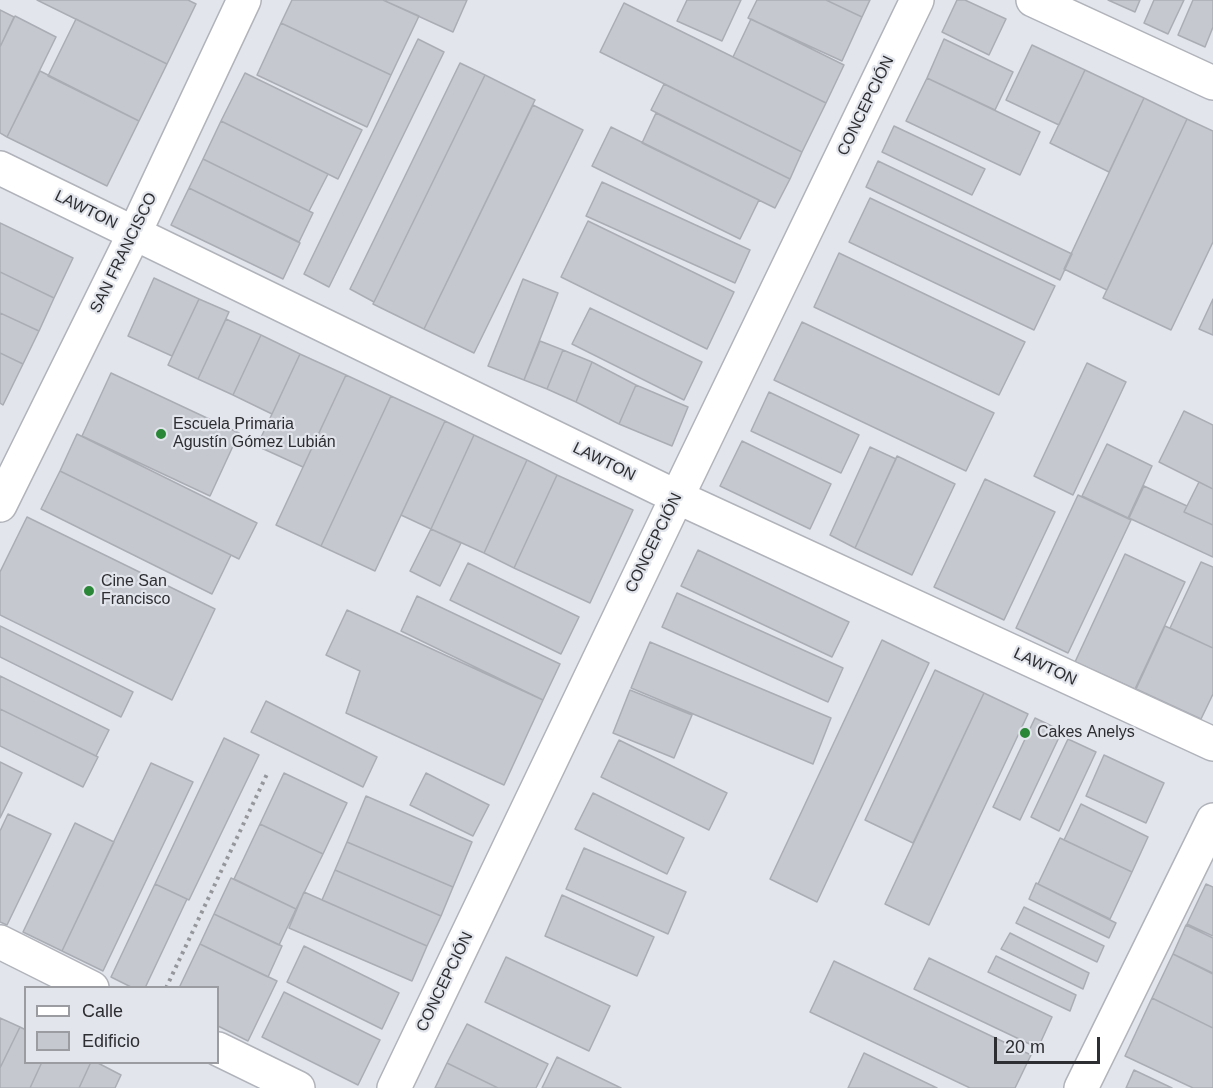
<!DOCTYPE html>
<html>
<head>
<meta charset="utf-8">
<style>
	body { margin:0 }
	#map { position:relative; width:1213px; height:1088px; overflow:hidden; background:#e3e5ed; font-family:Arial,sans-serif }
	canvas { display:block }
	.legend { position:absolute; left:24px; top:986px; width:195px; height:78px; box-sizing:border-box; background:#e3e5ed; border:2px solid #9a9ca2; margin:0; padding:8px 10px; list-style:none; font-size:18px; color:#2d2e31 }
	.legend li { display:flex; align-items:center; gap:12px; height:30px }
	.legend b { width:30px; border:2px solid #9a9ca2 }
	.scale { position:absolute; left:994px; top:1037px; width:106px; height:27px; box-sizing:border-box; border:3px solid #2d2e31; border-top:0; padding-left:8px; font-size:18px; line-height:21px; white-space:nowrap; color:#2d2e31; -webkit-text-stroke:4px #e3e5ed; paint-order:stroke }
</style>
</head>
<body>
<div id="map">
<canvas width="1213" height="1088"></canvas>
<ul class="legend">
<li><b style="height:8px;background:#fff"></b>Calle</li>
<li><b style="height:16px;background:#c6c8cf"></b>Edificio</li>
</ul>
<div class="scale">20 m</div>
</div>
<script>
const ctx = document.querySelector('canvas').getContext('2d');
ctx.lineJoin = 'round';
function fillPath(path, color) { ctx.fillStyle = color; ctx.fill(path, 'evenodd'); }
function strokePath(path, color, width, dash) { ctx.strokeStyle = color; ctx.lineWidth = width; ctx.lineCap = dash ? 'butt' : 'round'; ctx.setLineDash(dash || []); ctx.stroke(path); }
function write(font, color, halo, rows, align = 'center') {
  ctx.font = font + ' Arial,sans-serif'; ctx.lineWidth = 4.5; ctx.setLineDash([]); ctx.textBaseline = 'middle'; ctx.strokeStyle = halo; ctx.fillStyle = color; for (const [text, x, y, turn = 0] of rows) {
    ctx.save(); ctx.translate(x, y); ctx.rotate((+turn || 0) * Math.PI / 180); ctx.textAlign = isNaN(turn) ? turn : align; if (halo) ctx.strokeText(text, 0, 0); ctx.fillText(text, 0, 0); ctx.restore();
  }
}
const building = new Path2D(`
	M 37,0 L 188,0 L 196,4 L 167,64 Z
	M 292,0 L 383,0 L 419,16 L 391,75 L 281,23 Z
	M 383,0 L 467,0 L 453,32 Z
	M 687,0 L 741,0 L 722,41 L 677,21 Z
	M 757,0 L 826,0 L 862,17 L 842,61 L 748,18 Z
	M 826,0 L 870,0 L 862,17 Z
	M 957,0 L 965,0 L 1006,19 L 989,55 L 942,32 Z
	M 1108,0 L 1140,0 L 1135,12 Z
	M 1154,0 L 1184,0 L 1168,34 L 1144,23 Z
	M 1193,0 L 1213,0 L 1213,27 L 1205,47 L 1178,35 Z
	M 624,3 L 826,103 L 802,152 L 600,52 Z
	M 0,10 L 14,17 L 0,47 Z
	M 15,16 L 56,37 L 7,137 L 0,133 L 0,47 Z
	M 76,19 L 167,64 L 139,121 L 48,76 Z
	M 751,19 L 844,65 L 826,103 L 733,57 Z
	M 281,23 L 391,75 L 367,127 L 257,75 Z
	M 418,39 L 444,52 L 329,287 L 304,274 Z
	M 944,39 L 1013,72 L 995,110 L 927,78 Z
	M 1032,45 L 1085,70 L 1059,125 L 1006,100 Z
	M 460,63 L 485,75 L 374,302 L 350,289 Z
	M 1085,70 L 1144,98 L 1109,172 L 1050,143 Z
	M 40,71 L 139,121 L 107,186 L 7,137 Z
	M 245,73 L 362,130 L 338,179 L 221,121 Z
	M 485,75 L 535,100 L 424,329 L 373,304 Z
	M 927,78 L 1040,132 L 1020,175 L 906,121 Z
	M 664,84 L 802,152 L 790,179 L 651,110 Z
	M 1144,98 L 1187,119 L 1107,290 L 1064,269 Z
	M 533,105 L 583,130 L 474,353 L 424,329 Z
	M 656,113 L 790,179 L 775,208 L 642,143 Z
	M 1187,119 L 1213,131 L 1213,242 L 1171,330 L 1103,298 Z
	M 221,121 L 328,174 L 309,211 L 203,159 Z
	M 894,126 L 985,169 L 972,195 L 882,152 Z
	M 611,127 L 759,200 L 740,239 L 592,166 Z
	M 203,159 L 313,213 L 299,242 L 189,188 Z
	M 878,161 L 1072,254 L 1060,280 L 866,187 Z
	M 602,182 L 750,250 L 735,283 L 586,216 Z
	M 189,188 L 300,243 L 283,279 L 171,225 Z
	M 870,198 L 1055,286 L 1034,330 L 849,242 Z
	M 588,221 L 734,292 L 707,349 L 561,277 Z
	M 0,223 L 73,258 L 54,298 L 0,272 Z
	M 839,253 L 1025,342 L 999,395 L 814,307 Z
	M 0,272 L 54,298 L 39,331 L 0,313 Z
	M 154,278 L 199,299 L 172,356 L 128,336 Z
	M 523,279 L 558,293 L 524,380 L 488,366 Z
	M 199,299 L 229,312 L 198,379 L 168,365 Z
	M 1213,299 L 1213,335 L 1199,329 Z
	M 590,308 L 702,362 L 684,400 L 572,344 Z
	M 0,313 L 39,331 L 23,364 L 0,353 Z
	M 226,319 L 261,335 L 233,395 L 198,379 Z
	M 802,322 L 994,413 L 966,471 L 774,380 Z
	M 261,335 L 300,354 L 272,414 L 233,395 Z
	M 540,341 L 563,350 L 547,389 L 524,380 Z
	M 563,350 L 592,362 L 576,402 L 547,389 Z
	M 0,353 L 23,364 L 3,405 L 0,403 Z
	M 300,354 L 346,375 L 303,467 L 257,446 Z
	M 592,362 L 636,385 L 619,424 L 576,402 Z
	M 1087,363 L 1126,382 L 1073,495 L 1034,476 Z
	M 111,373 L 239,433 L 210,496 L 82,436 Z
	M 346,375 L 391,396 L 321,546 L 276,525 Z
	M 636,385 L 688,407 L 672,446 L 619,424 Z
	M 769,392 L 859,435 L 841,473 L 751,431 Z
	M 391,396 L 445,421 L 375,571 L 321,546 Z
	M 1184,411 L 1213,425 L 1213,489 L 1159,462 Z
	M 445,421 L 474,435 L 431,529 L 401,515 Z
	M 77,434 L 257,523 L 239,559 L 60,471 Z
	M 474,435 L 527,460 L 484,553 L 431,529 Z
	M 742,441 L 831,484 L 810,529 L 720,486 Z
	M 1107,444 L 1152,466 L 1128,518 L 1082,496 Z
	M 870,447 L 896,459 L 855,548 L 830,535 Z
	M 897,456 L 955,484 L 912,575 L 855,548 Z
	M 527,460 L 557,475 L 514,568 L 484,553 Z
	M 60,471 L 231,555 L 212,594 L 41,509 Z
	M 557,475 L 633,510 L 590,603 L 514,568 Z
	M 985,479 L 1055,512 L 1004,620 L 934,587 Z
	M 1199,482 L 1213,489 L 1213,525 L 1184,512 Z
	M 1144,486 L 1187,506 L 1184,512 L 1213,525 L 1213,557 L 1129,518 Z
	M 1078,495 L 1131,520 L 1068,653 L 1016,628 Z
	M 27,517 L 215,609 L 172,700 L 0,615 L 0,572 Z
	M 431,529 L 461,543 L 440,586 L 410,571 Z
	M 698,550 L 849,622 L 832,657 L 681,586 Z
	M 1125,554 L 1185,582 L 1135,689 L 1075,662 Z
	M 1201,562 L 1213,567 L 1213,648 L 1170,628 Z
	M 468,563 L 579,617 L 561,654 L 450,600 Z
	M 677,593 L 843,668 L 828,702 L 662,627 Z
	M 417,596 L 560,664 L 543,700 L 401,631 Z
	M 347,610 L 543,700 L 504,785 L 346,713 L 360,671 L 326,655 Z
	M 0,626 L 133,692 L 121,717 L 0,657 Z
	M 1165,626 L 1213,648 L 1213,694 L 1201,719 L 1136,689 Z
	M 882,640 L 929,663 L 817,902 L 770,879 Z
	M 650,642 L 831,718 L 813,764 L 631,688 Z
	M 935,670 L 984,693 L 913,843 L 865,820 Z
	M 0,676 L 109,730 L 96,756 L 0,709 Z
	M 630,690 L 692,715 L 674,758 L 613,733 Z
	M 984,693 L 1028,714 L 929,925 L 885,904 Z
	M 266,701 L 377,757 L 363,787 L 251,732 Z
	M 0,709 L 98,757 L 83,787 L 0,746 Z
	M 1035,718 L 1062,731 L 1020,820 L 993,807 Z
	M 224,738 L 259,755 L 189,900 L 155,884 Z
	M 1068,739 L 1096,752 L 1059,831 L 1031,817 Z
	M 619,740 L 727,793 L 709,830 L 601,777 Z
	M 1104,755 L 1164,783 L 1146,823 L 1086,796 Z
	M 0,762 L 22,773 L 0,818 Z
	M 151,763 L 193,782 L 103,971 L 62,951 Z
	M 284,773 L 347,803 L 323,854 L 260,824 Z
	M 426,773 L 489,805 L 473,836 L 410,805 Z
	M 593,793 L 684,838 L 667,874 L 575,829 Z
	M 366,796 L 472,842 L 453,887 L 347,842 Z
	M 1081,804 L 1148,837 L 1132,872 L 1064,840 Z
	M 8,814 L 51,834 L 7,925 L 0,922 L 0,831 Z
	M 75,823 L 114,842 L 62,951 L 23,932 Z
	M 260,824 L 323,854 L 296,909 L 234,879 Z
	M 1060,838 L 1132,872 L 1110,919 L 1038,884 Z
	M 347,842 L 453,887 L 441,916 L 335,870 Z
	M 584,848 L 686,892 L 668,934 L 566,889 Z
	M 335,870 L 441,916 L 427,946 L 322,900 Z
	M 231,878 L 296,909 L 279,945 L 214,914 Z
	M 1036,883 L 1116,923 L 1109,938 L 1029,899 Z
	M 155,884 L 187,899 L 145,988 L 133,988 L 111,977 Z
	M 1206,884 L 1213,887 L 1213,936 L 1187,924 Z
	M 304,892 L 427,946 L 412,981 L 289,928 Z
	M 562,895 L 654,937 L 637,976 L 545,936 Z
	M 1024,907 L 1104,946 L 1097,962 L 1016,923 Z
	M 214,914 L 282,946 L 268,977 L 200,944 Z
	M 1186,925 L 1213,938 L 1213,973 L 1173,954 Z
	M 1010,933 L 1089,973 L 1083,989 L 1001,949 Z
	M 200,944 L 277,981 L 248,1041 L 218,1026 L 218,988 L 179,988 Z
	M 304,946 L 399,993 L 382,1029 L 287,982 Z
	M 1173,954 L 1213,974 L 1213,1028 L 1152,998 Z
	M 996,956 L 1076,995 L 1070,1011 L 988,972 Z
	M 506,957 L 610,1006 L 589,1051 L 485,1002 Z
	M 929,958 L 1052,1017 L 1038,1048 L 914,989 Z
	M 834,961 L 1031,1055 L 1015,1088 L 970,1088 L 810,1012 Z
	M 284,992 L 380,1040 L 358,1085 L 262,1037 Z
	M 1152,998 L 1213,1028 L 1213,1088 L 1193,1088 L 1125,1056 Z
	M 0,1018 L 20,1027 L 0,1068 Z
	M 467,1024 L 548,1064 L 536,1088 L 498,1088 L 447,1063 Z
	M 20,1027 L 26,1030 L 26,1062 L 42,1062 L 30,1088 L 0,1088 L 0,1068 Z
	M 864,1053 L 937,1088 L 848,1088 Z
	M 557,1057 L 621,1088 L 542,1088 Z
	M 42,1062 L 91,1062 L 79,1088 L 30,1088 Z
	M 91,1062 L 96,1062 L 121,1075 L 115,1088 L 79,1088 Z
	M 447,1063 L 498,1088 L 435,1088 Z
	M 1134,1070 L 1172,1088 L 1126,1088 Z`);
const path = new Path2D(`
	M 166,988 L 267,774`);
const minor = new Path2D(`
	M 0,168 L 677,497 L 1213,744
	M 0,942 L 92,988
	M 218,1049 L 298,1088`);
const tertiary = new Path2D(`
	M 1033,0 L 1213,83
	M 0,505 L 134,234 L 244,0
	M 394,1088 L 677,497 L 917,0`);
const secondary = new Path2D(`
	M 1081,1088 L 1213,820`);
const markers = [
	[161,434,6,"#2b8738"],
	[89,591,6,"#2b8738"],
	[1025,733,6,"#2b8738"]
];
const streetNames = [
	["CONCEPCIÓN",866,106,-64],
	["LAWTON",86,210,26],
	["SAN FRANCISCO",124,253,-64],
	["LAWTON",604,462,26],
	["CONCEPCIÓN",654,543,-64],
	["LAWTON",1045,667,25],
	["CONCEPCIÓN",445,982,-64]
];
const poiNames = [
	["Escuela Primaria",173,425],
	["Agustín Gómez Lubián",173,443],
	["Cine San",101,582],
	["Francisco",101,600],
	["Cakes Anelys",1037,733]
];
fillPath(building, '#c6c8cf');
strokePath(building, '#abadb5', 1.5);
strokePath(minor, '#b1b3bb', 36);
strokePath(tertiary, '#b1b3bb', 36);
strokePath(secondary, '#b1b3bb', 36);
strokePath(path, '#94969b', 4, [3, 4.5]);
strokePath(minor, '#fff', 33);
strokePath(tertiary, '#fff', 33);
strokePath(secondary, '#fff', 33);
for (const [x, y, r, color] of markers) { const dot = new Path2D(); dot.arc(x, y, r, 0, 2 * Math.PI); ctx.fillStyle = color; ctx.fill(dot); strokePath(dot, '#e3e5ed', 2); }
write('16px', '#2d2e31', '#e3e5ed', streetNames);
write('16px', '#2d2e31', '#e3e5ed', poiNames, 'left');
</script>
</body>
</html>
